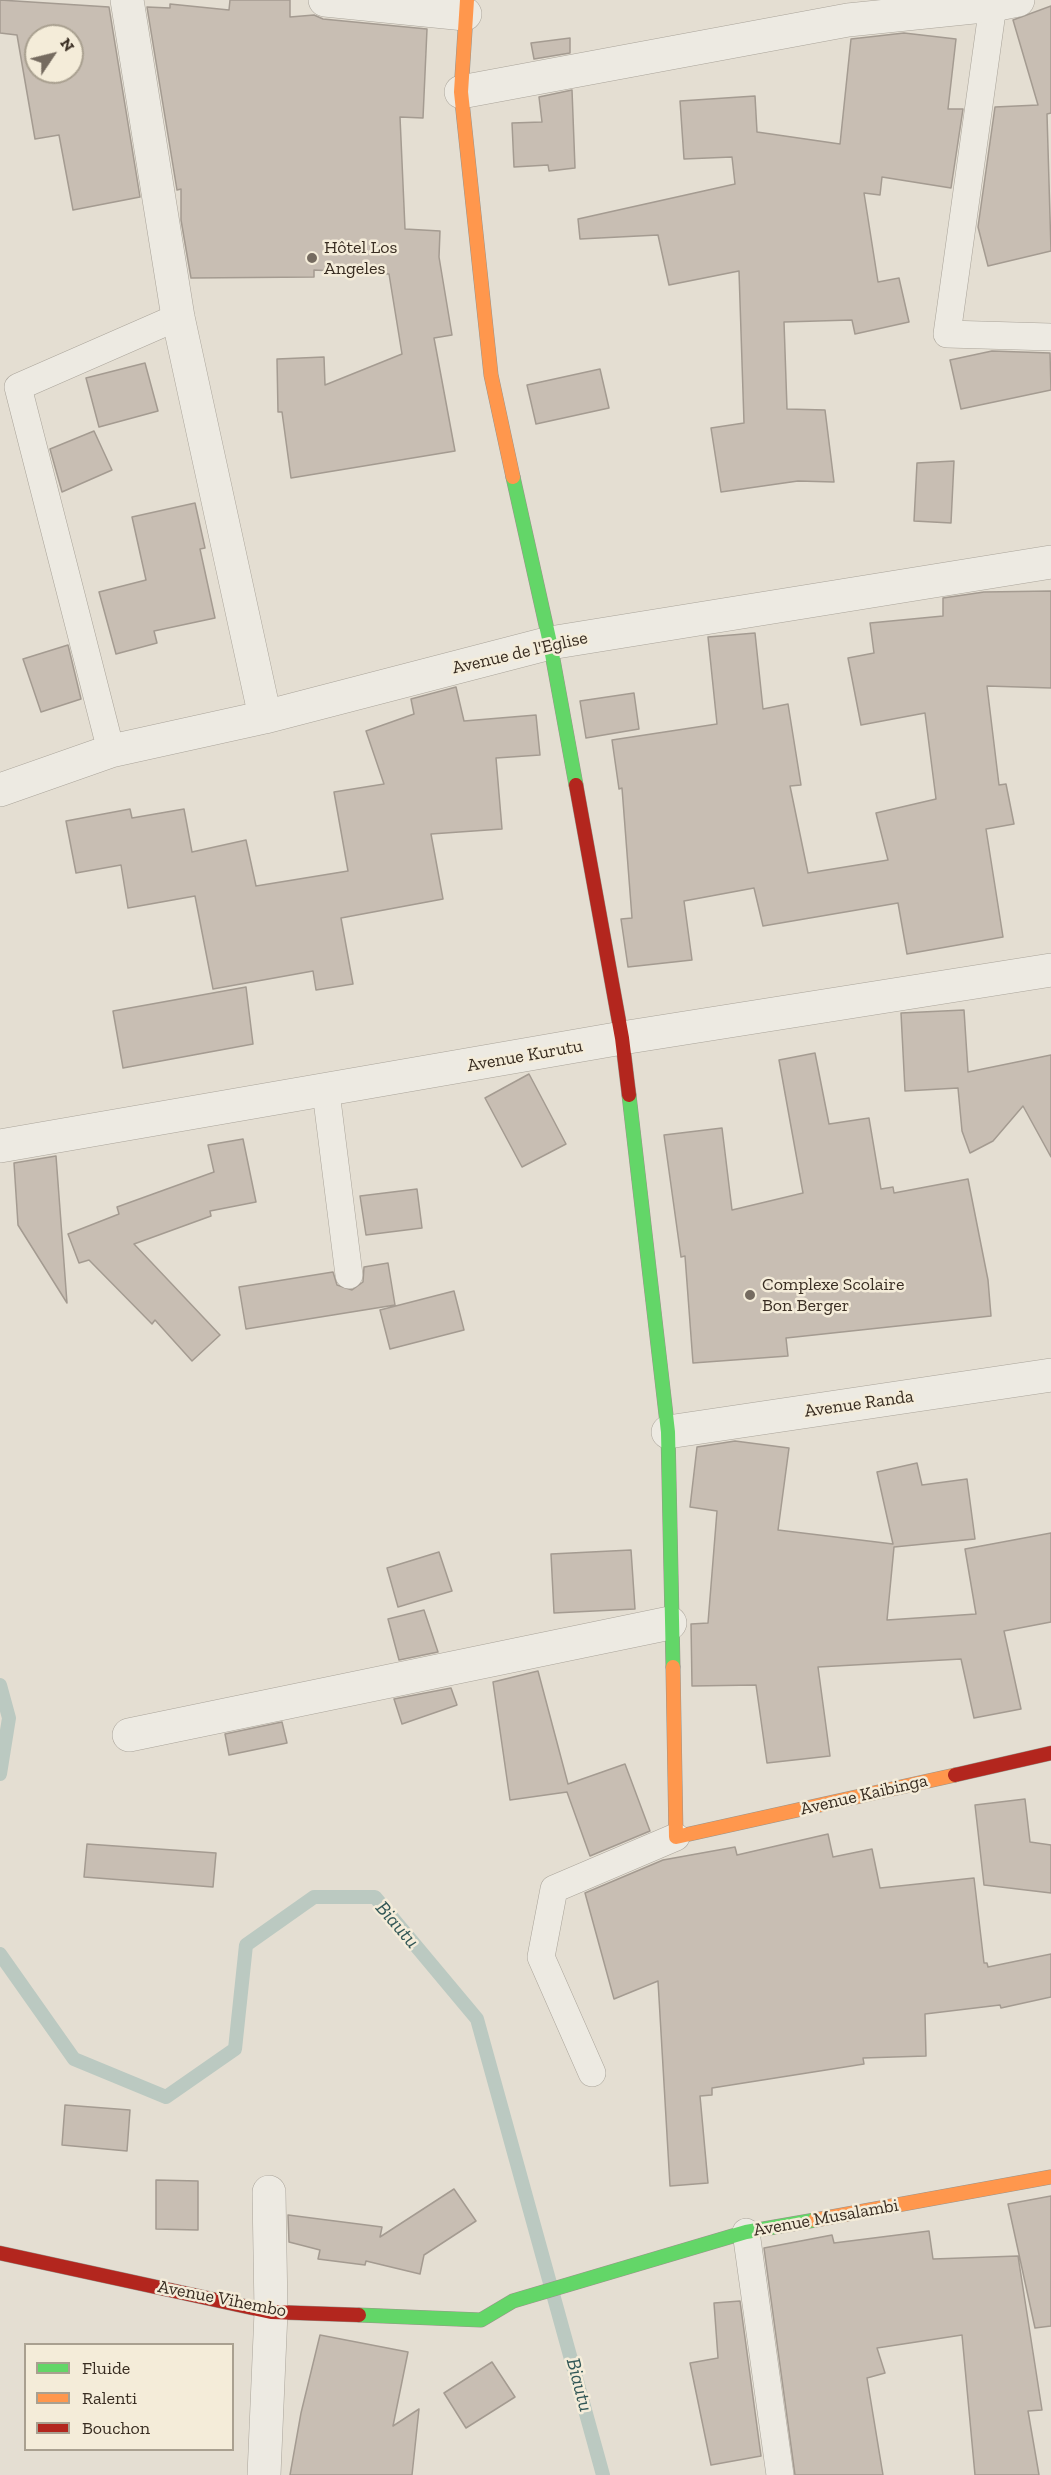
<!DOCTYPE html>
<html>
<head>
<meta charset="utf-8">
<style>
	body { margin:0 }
	#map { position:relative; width:1051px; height:2475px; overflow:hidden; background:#e4ded2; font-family:"Zilla Slab",serif }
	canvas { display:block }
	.legend { position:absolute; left:24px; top:2343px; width:210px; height:108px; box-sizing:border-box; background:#f4ecd9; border:2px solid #a9a090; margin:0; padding:8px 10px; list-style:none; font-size:18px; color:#392d22 }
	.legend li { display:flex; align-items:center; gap:12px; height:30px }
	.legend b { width:30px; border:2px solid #a9a090 }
	.north { position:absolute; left:24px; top:24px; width:60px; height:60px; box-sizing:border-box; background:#f4ecd9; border:2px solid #a9a090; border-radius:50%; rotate:55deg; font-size:16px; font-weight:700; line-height:24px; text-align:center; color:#392d22 }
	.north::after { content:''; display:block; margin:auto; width:21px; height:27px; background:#756b60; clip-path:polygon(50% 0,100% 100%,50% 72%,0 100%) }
</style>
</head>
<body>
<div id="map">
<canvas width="1051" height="2475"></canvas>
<ul class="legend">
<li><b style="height:8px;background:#63d668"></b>Fluide</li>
<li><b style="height:8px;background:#ff974d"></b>Ralenti</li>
<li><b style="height:8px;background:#b3261e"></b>Bouchon</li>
</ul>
<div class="north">N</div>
</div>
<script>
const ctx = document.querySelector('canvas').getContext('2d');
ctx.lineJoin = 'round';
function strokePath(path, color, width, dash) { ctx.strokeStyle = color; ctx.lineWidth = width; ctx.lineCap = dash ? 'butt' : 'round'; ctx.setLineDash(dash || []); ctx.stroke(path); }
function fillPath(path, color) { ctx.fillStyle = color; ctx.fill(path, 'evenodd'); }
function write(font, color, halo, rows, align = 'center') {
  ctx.font = font + ' "Zilla Slab",serif'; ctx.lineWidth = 5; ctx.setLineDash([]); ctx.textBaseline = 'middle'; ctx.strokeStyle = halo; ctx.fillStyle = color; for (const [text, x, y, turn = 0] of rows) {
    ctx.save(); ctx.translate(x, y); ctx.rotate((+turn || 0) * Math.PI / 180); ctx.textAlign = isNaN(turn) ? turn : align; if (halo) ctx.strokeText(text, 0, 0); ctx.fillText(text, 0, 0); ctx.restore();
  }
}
const stream = new Path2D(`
	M 0,1685 L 9,1718 L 0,1774
	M 0,1954 L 74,2059 L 166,2097 L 235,2049 L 246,1945 L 314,1897 L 375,1897 L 477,2019 L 603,2475`);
const building = new Path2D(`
	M 0,0 L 109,7 L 140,197 L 73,210 L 59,135 L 35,139 L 17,35 L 0,33 ZM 36,36 L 72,36 L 72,72 L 36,72 Z
	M 230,0 L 290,0 L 290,17 L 314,15 L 323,19 L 427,29 L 423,118 L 400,117 L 405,229 L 440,231 L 439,257 L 452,335 L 434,338 L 455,451 L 291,478 L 282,412 L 278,412 L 277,359 L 324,357 L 325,385 L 402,354 L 389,274 L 314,270 L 314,277 L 191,278 L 181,220 L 181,189 L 177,190 L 147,7 L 170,8 L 170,4 L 229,10 Z
	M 1051,6 L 1051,113 L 1047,114 L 1051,251 L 988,266 L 978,227 L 995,107 L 1038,105 L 1013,20 Z
	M 904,33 L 956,39 L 948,109 L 963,109 L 951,188 L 882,177 L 880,195 L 864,193 L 878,282 L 899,278 L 909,322 L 855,334 L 852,320 L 784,322 L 787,409 L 825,410 L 834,482 L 798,481 L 721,492 L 711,428 L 744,423 L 739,271 L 669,285 L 658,235 L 580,239 L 578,219 L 735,184 L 732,157 L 684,159 L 680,101 L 755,96 L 757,132 L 840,144 L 851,39 Z
	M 570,38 L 570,53 L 534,59 L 531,43 Z
	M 572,90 L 575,168 L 549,171 L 548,165 L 514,167 L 512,123 L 542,122 L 539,97 Z
	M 992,351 L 1050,353 L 1051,390 L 961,409 L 950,360 Z
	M 145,363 L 158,411 L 99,427 L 86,378 Z
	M 600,369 L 609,408 L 536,424 L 527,385 Z
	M 94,431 L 112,470 L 62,492 L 50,449 Z
	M 954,461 L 951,523 L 914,521 L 917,463 Z
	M 195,503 L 205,548 L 200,549 L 215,618 L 154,631 L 157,643 L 116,654 L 99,592 L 146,580 L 132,517 Z
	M 1051,591 L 1051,688 L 987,686 L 999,785 L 1006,784 L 1014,824 L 986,829 L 1003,937 L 907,954 L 898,903 L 763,926 L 754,888 L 684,901 L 692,960 L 628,967 L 621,919 L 632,918 L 622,788 L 619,789 L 612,740 L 717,724 L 708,637 L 755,633 L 763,709 L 788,704 L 801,785 L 790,786 L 808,873 L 888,860 L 876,813 L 936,799 L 925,713 L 861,725 L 848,658 L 874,653 L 870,623 L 943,616 L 943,598 L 984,592 Z
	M 68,645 L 81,699 L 41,712 L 23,659 Z
	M 456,687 L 464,721 L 536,715 L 540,755 L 496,758 L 502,829 L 431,834 L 443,899 L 341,918 L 353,984 L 316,990 L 313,971 L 213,989 L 195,896 L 128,908 L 121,865 L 76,873 L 66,821 L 130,809 L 132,818 L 184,809 L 192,852 L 246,840 L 256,886 L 348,871 L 334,792 L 384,784 L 366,731 L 414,714 L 411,699 Z
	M 634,693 L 639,729 L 586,738 L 580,701 Z
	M 246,987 L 253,1044 L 123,1068 L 113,1011 Z
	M 964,1010 L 968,1072 L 1051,1055 L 1051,1157 L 1023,1106 L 993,1141 L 970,1153 L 962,1131 L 958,1088 L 905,1091 L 901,1013 Z
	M 815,1053 L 829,1124 L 869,1118 L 881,1189 L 893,1187 L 894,1193 L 968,1179 L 988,1280 L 991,1316 L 786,1338 L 788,1356 L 693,1363 L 685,1256 L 681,1257 L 664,1135 L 722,1128 L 732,1210 L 803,1193 L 779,1060 Z
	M 529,1074 L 566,1144 L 522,1167 L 485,1098 Z
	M 243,1139 L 256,1202 L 210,1211 L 211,1216 L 134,1244 L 220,1335 L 192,1361 L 155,1320 L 152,1324 L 89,1260 L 79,1263 L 68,1234 L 119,1214 L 117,1207 L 214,1172 L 208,1145 Z
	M 56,1156 L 67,1303 L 18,1225 L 14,1163 Z
	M 417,1189 L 422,1228 L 366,1235 L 360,1196 Z
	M 388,1263 L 395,1305 L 246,1329 L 239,1287 L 333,1272 L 337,1285 L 352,1290 L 363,1282 L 364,1267 Z
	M 454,1291 L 464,1330 L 390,1349 L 380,1310 Z
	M 735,1441 L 789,1448 L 778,1530 L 893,1544 L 877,1472 L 917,1463 L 922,1485 L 967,1479 L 975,1539 L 894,1547 L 887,1620 L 976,1614 L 965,1549 L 1051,1533 L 1051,1622 L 1004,1631 L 1021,1709 L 974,1718 L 961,1659 L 818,1667 L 830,1756 L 767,1763 L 756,1685 L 692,1686 L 691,1624 L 708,1623 L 717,1511 L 690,1507 L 697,1447 Z
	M 631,1550 L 635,1609 L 554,1613 L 551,1554 Z
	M 439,1552 L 452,1591 L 398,1607 L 387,1568 Z
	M 424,1610 L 438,1652 L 399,1660 L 388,1619 Z
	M 538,1671 L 568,1784 L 625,1764 L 650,1831 L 590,1856 L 567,1792 L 510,1800 L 493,1682 Z
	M 451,1688 L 457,1705 L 402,1724 L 394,1699 Z
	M 282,1722 L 287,1743 L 229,1755 L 225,1734 Z
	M 1025,1799 L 1030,1842 L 1051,1845 L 1051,1893 L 984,1885 L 975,1805 Z
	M 828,1834 L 833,1857 L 872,1849 L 880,1888 L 974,1878 L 984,1963 L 987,1963 L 988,1967 L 1051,1954 L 1051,1997 L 1001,2008 L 1000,2005 L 925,2014 L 926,2056 L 863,2058 L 864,2064 L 712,2088 L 712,2095 L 700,2096 L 708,2183 L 670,2186 L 658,1981 L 614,1999 L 585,1893 L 663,1860 L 735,1847 L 737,1855 Z
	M 87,1844 L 216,1853 L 213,1887 L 84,1877 Z
	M 65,2105 L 130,2110 L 127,2151 L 62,2145 Z
	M 156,2180 L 198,2181 L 198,2230 L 156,2229 Z
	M 454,2189 L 476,2221 L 424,2255 L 420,2274 L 366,2261 L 365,2265 L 318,2259 L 320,2250 L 289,2242 L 288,2215 L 382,2227 L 380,2237 Z
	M 1051,2196 L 1051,2326 L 1035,2328 L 1008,2204 Z
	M 929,2231 L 933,2259 L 1018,2256 L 1042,2410 L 1028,2411 L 1039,2475 L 975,2475 L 962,2335 L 877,2348 L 885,2373 L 867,2378 L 883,2475 L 795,2475 L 764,2248 L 832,2235 L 834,2243 Z
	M 740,2301 L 761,2456 L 711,2465 L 690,2363 L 718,2358 L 714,2303 Z
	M 320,2335 L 408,2352 L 393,2426 L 419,2409 L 412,2475 L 290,2475 L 301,2413 Z
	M 492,2362 L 515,2397 L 466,2428 L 444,2393 Z`);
const lane = new Path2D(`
	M 993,5 L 947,334 L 1051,337
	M 111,751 L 18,387 L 178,317
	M 326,1092 L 349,1275
	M 592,2073 L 541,1957 L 554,1889 L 676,1837
	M 746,2232 L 780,2475`);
const street = new Path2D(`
	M 127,0 L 178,317 L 265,717
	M 325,0 L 465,14
	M 461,92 L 848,20 L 993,5 L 1018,0
	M 0,790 L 111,751 L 265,717 L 550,643 L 1051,562
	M 0,1146 L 622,1038 L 1051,970
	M 668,1432 L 1051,1375
	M 129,1735 L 670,1623
	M 264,2475 L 271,2312 L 269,2192`);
const fast = new Path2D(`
	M 513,477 L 550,643 L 576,785
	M 629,1095 L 668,1432 L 673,1667
	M 359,2315 L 481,2320 L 513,2301 L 746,2232 L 815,2220`);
const slow = new Path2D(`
	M 467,0 L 461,92 L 491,375 L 513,477
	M 673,1667 L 676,1837 L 955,1775
	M 815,2220 L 1051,2177`);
const jam = new Path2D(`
	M 576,785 L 622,1038 L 629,1095
	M 955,1775 L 1051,1753
	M 0,2253 L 271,2312 L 359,2315`);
const markers = [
	[312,258,6,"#756b60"],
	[750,1295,6,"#756b60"]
];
const poiNames = [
	["Hôtel Los",324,248],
	["Angeles",324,269],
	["Complexe Scolaire",762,1285],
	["Bon Berger",762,1306]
];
const streetNames = [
	["Avenue de l'Eglise",520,653,-13],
	["Avenue Kurutu",525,1056,-10],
	["Avenue Randa",859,1404,-8],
	["Avenue Kaibinga",864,1795,-13],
	["Avenue Musalambi",826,2218,-10],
	["Avenue Vihembo",222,2299,11]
];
const waterNames = [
	["Biautu",397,1925,49],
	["Biautu",579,2385,75]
];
strokePath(stream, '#bbc9c1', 14);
fillPath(building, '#c8beb3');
strokePath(building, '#a49b91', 1.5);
strokePath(lane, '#aaa49a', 28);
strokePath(street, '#aaa49a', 34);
strokePath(fast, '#9a938a', 15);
strokePath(slow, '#9a938a', 15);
strokePath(jam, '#9a938a', 15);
strokePath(lane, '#edeae2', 27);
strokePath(street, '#edeae2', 33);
strokePath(fast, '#63d668', 14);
strokePath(slow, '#ff974d', 14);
strokePath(jam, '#b3261e', 14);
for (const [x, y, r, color] of markers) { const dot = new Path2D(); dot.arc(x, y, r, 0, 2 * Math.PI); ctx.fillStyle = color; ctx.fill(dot); strokePath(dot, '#f4ecd9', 2); }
write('18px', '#392d22', '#f4ecd9', poiNames, 'left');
write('18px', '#392d22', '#f4ecd9', streetNames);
write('italic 20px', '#325756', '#f4ecd9', waterNames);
</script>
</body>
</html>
